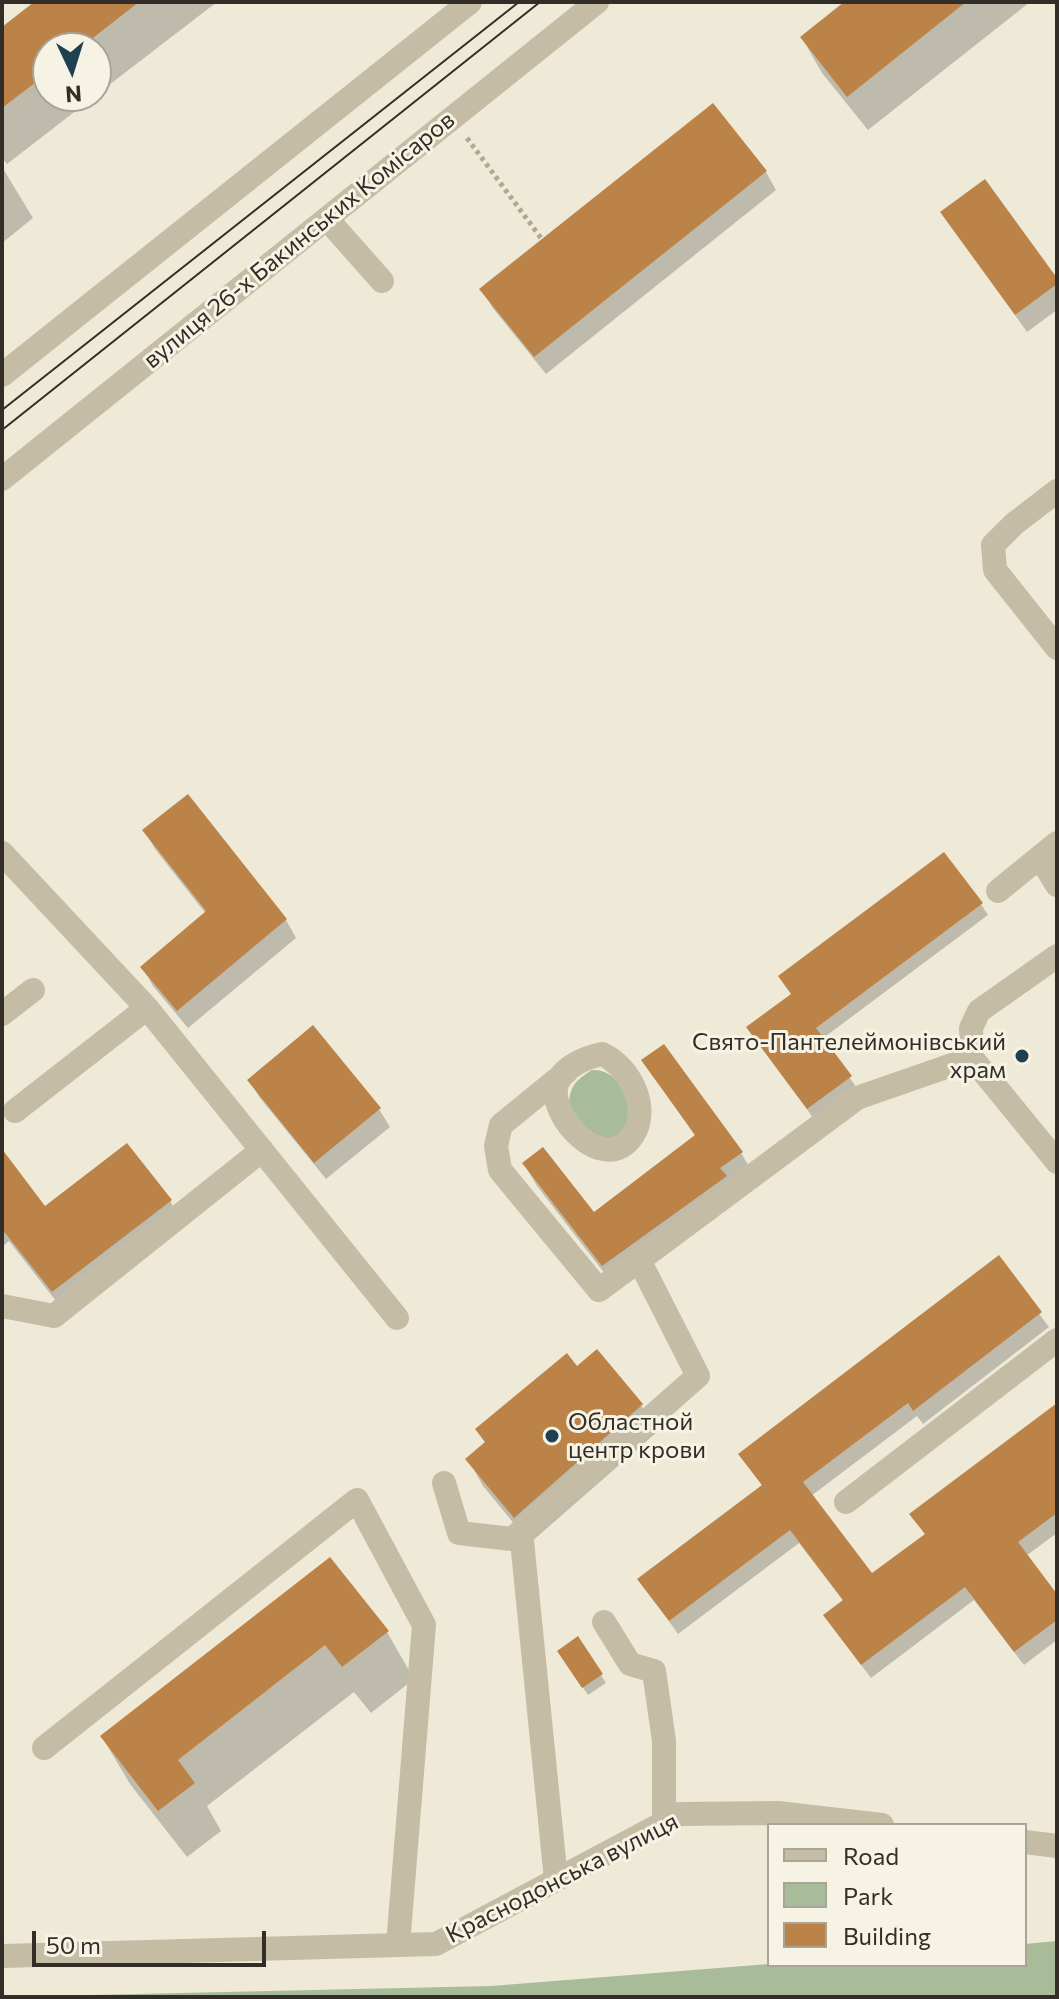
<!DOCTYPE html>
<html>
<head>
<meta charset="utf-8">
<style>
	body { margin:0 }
	#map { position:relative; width:1059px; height:1999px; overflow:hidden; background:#efead8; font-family:Commissioner,sans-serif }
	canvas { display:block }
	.frame { position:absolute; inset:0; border:4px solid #322d26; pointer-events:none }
	.legend { position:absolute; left:767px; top:1823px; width:260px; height:144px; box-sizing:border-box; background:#f7f3e4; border:2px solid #a8a498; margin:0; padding:10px 14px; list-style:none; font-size:24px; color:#322d26 }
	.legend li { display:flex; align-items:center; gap:16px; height:40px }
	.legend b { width:40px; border:2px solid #a8a498 }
	.north { position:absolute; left:32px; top:32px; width:80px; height:80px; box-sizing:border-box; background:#f7f3e4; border:2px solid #a8a498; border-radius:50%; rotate:176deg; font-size:22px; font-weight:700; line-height:32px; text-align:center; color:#322d26 }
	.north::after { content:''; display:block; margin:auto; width:28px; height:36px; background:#1f4050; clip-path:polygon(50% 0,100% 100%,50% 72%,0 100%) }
	.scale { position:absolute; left:32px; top:1931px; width:234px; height:36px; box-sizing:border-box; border:4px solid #322d26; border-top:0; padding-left:10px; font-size:24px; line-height:28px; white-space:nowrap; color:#322d26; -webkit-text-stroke:6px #f7f3e4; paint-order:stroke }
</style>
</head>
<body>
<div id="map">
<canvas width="1059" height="1999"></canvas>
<div class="frame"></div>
<ul class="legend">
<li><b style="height:10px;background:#c5bca6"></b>Road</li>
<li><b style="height:22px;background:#a8bc9a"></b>Park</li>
<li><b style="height:22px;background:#bc8349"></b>Building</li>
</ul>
<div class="north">N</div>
<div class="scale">50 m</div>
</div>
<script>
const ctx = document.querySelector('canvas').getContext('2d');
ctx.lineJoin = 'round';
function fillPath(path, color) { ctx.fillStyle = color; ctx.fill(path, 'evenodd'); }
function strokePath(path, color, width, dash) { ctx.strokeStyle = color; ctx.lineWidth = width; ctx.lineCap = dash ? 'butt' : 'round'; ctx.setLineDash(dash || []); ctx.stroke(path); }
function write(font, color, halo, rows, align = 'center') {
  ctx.font = font + ' Commissioner,sans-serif'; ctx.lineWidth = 6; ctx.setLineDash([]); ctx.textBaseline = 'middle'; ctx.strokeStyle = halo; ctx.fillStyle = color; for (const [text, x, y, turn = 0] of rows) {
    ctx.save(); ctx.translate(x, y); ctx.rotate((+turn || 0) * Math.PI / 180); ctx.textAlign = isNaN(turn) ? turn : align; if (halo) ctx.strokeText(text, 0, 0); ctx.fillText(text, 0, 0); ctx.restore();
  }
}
const green = new Path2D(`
	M 592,1070 C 619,1069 628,1097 632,1120 L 616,1139 L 594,1137 L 569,1108 C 569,1088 574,1081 592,1070 Z
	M 1057,1941 L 1057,1997 L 2,1997 L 491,1986 L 769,1964 L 1025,1965 L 1025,1944 Z`);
const shadow = new Path2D(`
	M 37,2 L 217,2 L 96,95 L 96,48 L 48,48 L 48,96 L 95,96 L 7,164 L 2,158 L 2,29 Z
	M 848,2 L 1030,2 L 868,130 L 822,73 L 802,38 Z
	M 2,167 L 33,218 L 2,243 Z
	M 766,172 L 776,190 L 546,374 L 492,307 L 482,289 Z
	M 942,212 L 1057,281 L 1057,310 L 1027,332 Z
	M 145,831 L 286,920 L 296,938 L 188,1028 L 153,986 L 143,968 L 206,914 L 155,849 Z
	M 981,904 L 988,915 L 822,1039 L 857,1088 L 814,1119 L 755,1039 L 792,995 Z
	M 644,1061 L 741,1153 L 754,1175 L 616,1288 L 537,1186 L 524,1164 L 594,1215 L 696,1137 Z
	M 249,1080 L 379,1109 L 390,1127 L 326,1179 L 260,1098 Z
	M 2,1153 L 45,1209 L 170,1201 L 184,1225 L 67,1315 L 9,1241 L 2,1247 Z
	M 998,1258 L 1049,1327 L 923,1424 L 917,1416 L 811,1496 L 872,1576 L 926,1536 L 912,1514 L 1057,1406 L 1057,1533 L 1026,1556 L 1057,1598 L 1057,1640 L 1024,1665 L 974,1600 L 871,1678 L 834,1629 L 844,1602 L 799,1543 L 678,1634 L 640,1580 L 763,1487 L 740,1454 Z
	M 577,1368 L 641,1405 L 657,1432 L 530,1543 L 483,1486 L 468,1459 L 486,1444 L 477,1430 Z
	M 330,1559 L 387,1632 L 414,1679 L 371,1713 L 354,1692 L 207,1806 L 221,1831 L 187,1857 L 130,1784 L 102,1737 Z
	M 578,1639 L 606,1683 L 588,1695 L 564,1660 Z`);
const building = new Path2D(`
	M 34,2 L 139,2 L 80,48 L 48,48 L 48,73 L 2,108 L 2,27 Z
	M 844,2 L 966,2 L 847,97 L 800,37 Z
	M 713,103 L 767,171 L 534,357 L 479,289 Z
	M 985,179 L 1057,278 L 1057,284 L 1015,315 L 940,212 Z
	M 188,794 L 287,919 L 177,1011 L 140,967 L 206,911 L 142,830 Z
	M 944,852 L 983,903 L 816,1028 L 852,1076 L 807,1109 L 746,1027 L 791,994 L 778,976 Z
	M 313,1025 L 381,1108 L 314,1163 L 247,1080 Z
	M 664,1044 L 743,1152 L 720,1168 L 727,1176 L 602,1266 L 522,1163 L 543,1147 L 594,1212 L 695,1135 L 641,1060 Z
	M 127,1143 L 172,1200 L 52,1292 L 2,1229 L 2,1149 L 45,1206 Z
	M 999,1255 L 1042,1312 L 913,1411 L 908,1403 L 803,1482 L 872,1573 L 925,1534 L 909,1514 L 1057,1403 L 1057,1513 L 1018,1542 L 1057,1594 L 1057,1620 L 1014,1652 L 965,1587 L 861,1665 L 823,1615 L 843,1600 L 790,1530 L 669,1621 L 637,1579 L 762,1485 L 738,1454 Z
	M 597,1349 L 643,1404 L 514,1518 L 465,1459 L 485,1442 L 475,1429 L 567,1353 L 577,1366 Z
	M 330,1557 L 389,1631 L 342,1667 L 325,1645 L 178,1760 L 195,1783 L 158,1811 L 100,1736 Z
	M 578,1636 L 603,1674 L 582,1688 L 557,1651 Z`);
const path = new Path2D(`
	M 467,138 L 541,238`);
const minor = new Path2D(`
	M 327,219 L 382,281
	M 2,375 L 470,2
	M 2,479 L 597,2
	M 1057,491 L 1014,524 L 993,545 L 995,570 L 1057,648
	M 2,853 L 147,1008 L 397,1318
	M 1040,857 L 1057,885
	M 998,891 L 1057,843
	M 1057,956 L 979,1011 L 971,1028 L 972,1058 L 1057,1162
	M 2,1014 L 33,990
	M 602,1054 C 629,1066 651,1107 633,1135 C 605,1178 547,1116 557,1084 C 562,1067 587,1057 602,1054 Z
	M 566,1072 L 501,1125 L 496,1146 L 500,1170 L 599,1290 L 857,1098 L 972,1058
	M 15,1111 L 147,1008
	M 2,1306 L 54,1316 L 262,1150
	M 444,1483 L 459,1533 L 512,1539 L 698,1376 L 639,1260
	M 846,1502 L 1057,1340
	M 521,1531 L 556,1880
	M 604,1622 L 630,1664 L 654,1671 L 664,1741 L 664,1823
	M 44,1748 L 357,1500 L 424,1625 L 398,1945
	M 1025,1842 L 1057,1846
	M 2,1956 L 436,1944 L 680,1814 L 778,1813 L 882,1825`);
const tram = new Path2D(`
	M 2,410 L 519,2
	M 2,430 L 540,2`);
const markers = [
	[1022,1056,8,"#1f4050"],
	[552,1436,8,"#1f4050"]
];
const streetNames = [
	["вулиця 26-х Бакинських Комісаров",299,240,-39],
	["Краснодонська вулиця",562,1878,-27]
];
const poiNames = [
	["Свято-Пантелеймонівський",1006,1042],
	["храм",1006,1070],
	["Областной",568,1422,"left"],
	["центр крови",568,1450,"left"]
];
fillPath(green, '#a8bc9a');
fillPath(shadow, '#0003');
fillPath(building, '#bc8349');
strokePath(path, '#b1a790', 5, [4, 4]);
strokePath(minor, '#c5bca6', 24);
strokePath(tram, '#322d26', 2);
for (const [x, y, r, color] of markers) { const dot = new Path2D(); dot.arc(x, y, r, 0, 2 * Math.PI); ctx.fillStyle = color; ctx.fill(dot); strokePath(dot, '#f7f3e4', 3); }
write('24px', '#322d26', '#f7f3e4', streetNames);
write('24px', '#322d26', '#f7f3e4', poiNames, 'right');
</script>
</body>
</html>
